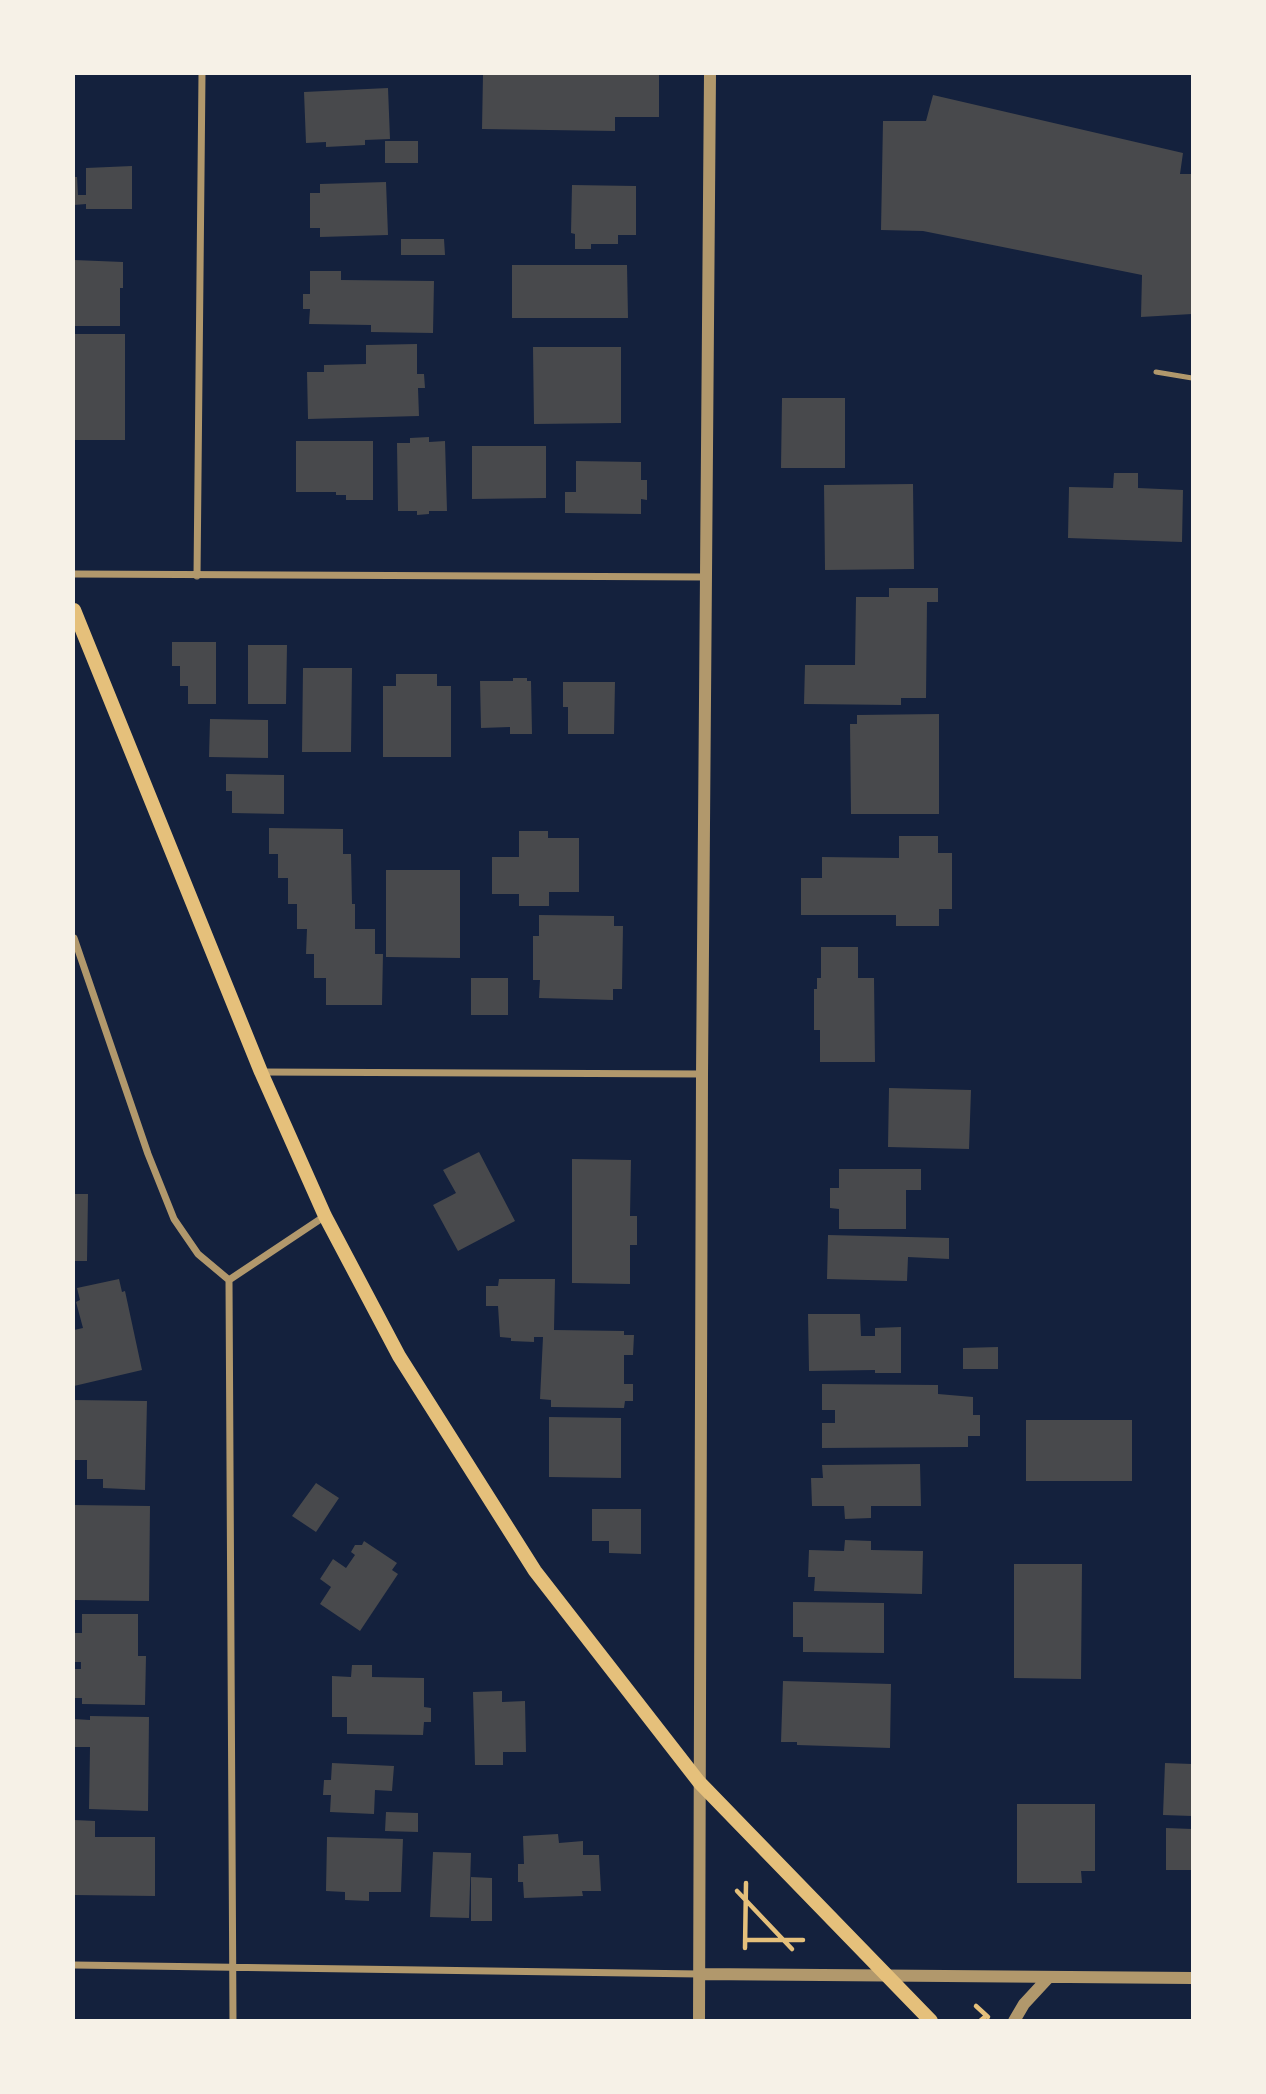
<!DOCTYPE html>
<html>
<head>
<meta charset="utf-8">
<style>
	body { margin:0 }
	#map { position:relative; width:1266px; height:2094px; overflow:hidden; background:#14213d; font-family:Commissioner,sans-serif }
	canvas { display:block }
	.frame { position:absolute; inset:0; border:75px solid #f6f1e7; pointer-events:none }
</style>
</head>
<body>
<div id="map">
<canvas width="1266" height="2094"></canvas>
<div class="frame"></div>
</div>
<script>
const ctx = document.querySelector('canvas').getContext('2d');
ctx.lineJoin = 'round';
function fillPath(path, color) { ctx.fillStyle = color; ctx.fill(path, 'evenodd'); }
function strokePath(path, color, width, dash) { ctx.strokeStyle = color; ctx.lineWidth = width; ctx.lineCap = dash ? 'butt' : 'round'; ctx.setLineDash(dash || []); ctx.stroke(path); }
const building = new Path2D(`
	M 483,74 L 659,74 L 659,117 L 615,117 L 615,131 L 482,129 Z
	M 388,88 L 390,139 L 365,140 L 365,145 L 326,147 L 326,142 L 306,143 L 304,92 Z
	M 933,95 L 1183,153 L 1180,174 L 1192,174 L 1192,314 L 1141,317 L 1142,275 L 923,231 L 881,230 L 883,121 L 926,121 Z
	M 385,141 L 418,141 L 418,163 L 385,163 Z
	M 132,166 L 132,209 L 86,209 L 86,204 L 74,205 L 74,177 L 77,177 L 78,195 L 86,195 L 86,168 Z
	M 386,182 L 388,235 L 320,237 L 320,228 L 310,228 L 310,193 L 320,193 L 320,184 Z
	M 572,185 L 636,186 L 636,235 L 618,235 L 618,244 L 591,244 L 591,249 L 575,249 L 575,234 L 571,233 Z
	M 401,239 L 444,239 L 445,255 L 401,255 Z
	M 74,260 L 123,262 L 123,288 L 120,288 L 120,326 L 74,326 Z
	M 512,265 L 627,265 L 628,318 L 512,318 Z
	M 310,271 L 341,271 L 341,280 L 434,281 L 433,333 L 371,332 L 371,325 L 309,324 L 310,309 L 303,309 L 303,294 L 310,294 Z
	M 74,334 L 125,334 L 125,440 L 74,440 Z
	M 417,344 L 417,374 L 424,374 L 425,388 L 418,388 L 419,416 L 308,419 L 307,372 L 324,372 L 324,365 L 366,364 L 366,345 Z
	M 533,347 L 621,347 L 621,423 L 534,424 Z
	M 782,398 L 845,398 L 845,468 L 781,468 Z
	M 429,437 L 429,442 L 445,441 L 447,511 L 429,511 L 429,514 L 417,515 L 417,511 L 398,511 L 397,443 L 410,443 L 410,438 Z
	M 296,441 L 373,441 L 373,500 L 346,500 L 346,495 L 336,495 L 336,492 L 296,492 Z
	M 472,446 L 546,446 L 546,498 L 472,499 Z
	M 576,461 L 641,462 L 641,480 L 647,480 L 647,500 L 641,499 L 641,514 L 565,513 L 565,492 L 576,492 Z
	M 1114,473 L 1138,473 L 1138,488 L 1183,490 L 1182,542 L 1068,538 L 1069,487 L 1113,488 Z
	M 913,484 L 914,569 L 825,570 L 824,485 Z
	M 889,588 L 938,588 L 938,602 L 927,602 L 926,698 L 901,698 L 901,705 L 804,704 L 805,665 L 855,665 L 856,597 L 889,597 Z
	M 172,642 L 216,642 L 216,704 L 188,704 L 188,686 L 180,686 L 180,666 L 172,666 Z
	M 248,645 L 287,645 L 286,704 L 248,704 Z
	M 303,668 L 352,668 L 351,752 L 302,752 Z
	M 396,674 L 437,674 L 437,686 L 451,686 L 451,757 L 383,757 L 383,686 L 396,686 Z
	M 513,678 L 527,678 L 527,681 L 531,681 L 532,734 L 510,734 L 510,727 L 481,728 L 480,681 L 513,681 Z
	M 563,682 L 615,682 L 614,734 L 568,734 L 568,707 L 563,707 Z
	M 939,714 L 939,814 L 851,814 L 850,724 L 857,724 L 857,715 Z
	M 210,719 L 268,720 L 268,758 L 209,757 Z
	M 226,774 L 284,775 L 284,814 L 232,813 L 232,791 L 226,791 Z
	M 269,828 L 343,829 L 343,854 L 351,854 L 352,904 L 355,904 L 355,929 L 375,929 L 375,954 L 383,954 L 382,1005 L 326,1005 L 326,978 L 314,978 L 314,954 L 306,954 L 307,929 L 297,929 L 297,904 L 288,904 L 288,878 L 278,878 L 278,854 L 269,854 Z
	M 519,831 L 548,831 L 548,838 L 579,838 L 579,892 L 549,892 L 549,906 L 519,906 L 519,894 L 492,894 L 492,857 L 519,857 Z
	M 899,836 L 938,836 L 938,853 L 952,853 L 952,909 L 939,909 L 939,926 L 896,926 L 896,915 L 801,915 L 801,878 L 822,878 L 822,857 L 899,858 Z
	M 386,870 L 460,870 L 460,958 L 386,957 Z
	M 539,915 L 614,916 L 614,926 L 623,926 L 622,989 L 613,989 L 613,1000 L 539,998 L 540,980 L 533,980 L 533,936 L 539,936 Z
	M 821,947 L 858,947 L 858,978 L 874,978 L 875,1062 L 820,1062 L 820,1030 L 814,1030 L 814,989 L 817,989 L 817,978 L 821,978 Z
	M 471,978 L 508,978 L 508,1015 L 471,1015 Z
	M 889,1088 L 971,1090 L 969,1149 L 888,1147 Z
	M 479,1152 L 515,1221 L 458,1251 L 433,1205 L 456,1193 L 443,1170 Z
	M 572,1159 L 631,1160 L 630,1216 L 637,1216 L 637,1245 L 630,1245 L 630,1284 L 572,1283 Z
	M 839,1169 L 921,1169 L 921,1190 L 906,1190 L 906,1229 L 839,1229 L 839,1209 L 830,1208 L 830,1188 L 839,1188 Z
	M 74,1194 L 88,1194 L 87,1261 L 74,1261 Z
	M 828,1235 L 949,1238 L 949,1259 L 908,1257 L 907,1281 L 827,1279 Z
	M 119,1279 L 122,1292 L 125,1291 L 142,1370 L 74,1386 L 74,1330 L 83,1328 L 76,1302 L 80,1300 L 77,1288 Z
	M 499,1279 L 555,1279 L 554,1330 L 624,1331 L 624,1335 L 634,1335 L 633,1355 L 624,1355 L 624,1384 L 633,1384 L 633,1401 L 625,1401 L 624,1408 L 551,1407 L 551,1400 L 540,1399 L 543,1337 L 534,1337 L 534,1342 L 511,1341 L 511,1338 L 500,1337 L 498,1306 L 486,1306 L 486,1286 L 498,1286 Z
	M 808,1314 L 860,1314 L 861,1336 L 875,1336 L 875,1328 L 901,1327 L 901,1373 L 875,1373 L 875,1370 L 809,1371 Z
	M 998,1347 L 998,1369 L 963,1369 L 963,1348 Z
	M 822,1384 L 938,1385 L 938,1394 L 973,1397 L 973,1415 L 980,1415 L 980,1436 L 968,1436 L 968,1447 L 822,1448 L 822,1423 L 835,1423 L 835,1410 L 822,1410 Z
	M 74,1400 L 147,1401 L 145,1490 L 103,1488 L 103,1479 L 87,1479 L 87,1460 L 74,1460 Z
	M 549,1417 L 621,1418 L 621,1478 L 549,1477 Z
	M 1026,1420 L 1132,1420 L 1132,1481 L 1026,1481 Z
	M 920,1464 L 921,1506 L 871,1506 L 871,1518 L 845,1519 L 844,1506 L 812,1506 L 811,1478 L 823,1478 L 822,1465 Z
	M 316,1483 L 339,1498 L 316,1532 L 292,1516 Z
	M 74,1505 L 150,1506 L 149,1601 L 74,1600 Z
	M 592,1509 L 641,1509 L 641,1554 L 609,1553 L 609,1541 L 592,1541 Z
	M 845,1540 L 871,1541 L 871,1550 L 923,1551 L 922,1594 L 814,1591 L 815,1577 L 808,1577 L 809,1550 L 844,1551 Z
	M 364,1541 L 397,1563 L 392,1570 L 398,1574 L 360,1631 L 320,1604 L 331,1587 L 320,1579 L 333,1559 L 346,1568 L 355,1555 L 351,1552 L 355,1545 L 362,1545 Z
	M 1014,1564 L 1082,1564 L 1081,1679 L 1014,1678 Z
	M 793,1602 L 884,1603 L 884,1653 L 803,1652 L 803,1637 L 793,1637 Z
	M 82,1614 L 138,1614 L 138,1656 L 146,1656 L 145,1705 L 82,1704 L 82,1698 L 74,1698 L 74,1669 L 81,1669 L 81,1662 L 74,1662 L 74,1633 L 82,1633 Z
	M 352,1665 L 372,1665 L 372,1677 L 424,1678 L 424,1707 L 431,1708 L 431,1722 L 424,1722 L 423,1735 L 347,1734 L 347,1717 L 332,1717 L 332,1676 L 351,1677 Z
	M 783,1681 L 891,1684 L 890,1748 L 797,1745 L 797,1742 L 781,1742 Z
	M 502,1691 L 502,1702 L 525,1701 L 526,1752 L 503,1752 L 503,1765 L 475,1765 L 473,1692 Z
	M 90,1716 L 149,1717 L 148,1811 L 89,1809 L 90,1747 L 74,1747 L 74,1719 L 90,1720 Z
	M 332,1763 L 394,1766 L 392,1791 L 375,1790 L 374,1814 L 330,1812 L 331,1795 L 323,1795 L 324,1780 L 331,1780 Z
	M 1165,1763 L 1192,1764 L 1192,1816 L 1163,1815 Z
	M 1017,1804 L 1095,1804 L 1095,1871 L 1081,1871 L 1082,1883 L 1017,1883 Z
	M 386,1812 L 418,1813 L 418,1832 L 385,1831 Z
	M 74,1820 L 95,1821 L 95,1837 L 155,1837 L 155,1896 L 74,1895 Z
	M 1166,1828 L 1192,1829 L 1192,1870 L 1166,1870 Z
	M 558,1834 L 559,1843 L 583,1841 L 583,1855 L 599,1855 L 601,1891 L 582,1891 L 583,1896 L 524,1898 L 523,1882 L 518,1882 L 518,1864 L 524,1864 L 523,1836 Z
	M 327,1837 L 403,1839 L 401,1892 L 369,1892 L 369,1901 L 345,1900 L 345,1892 L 326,1891 Z
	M 433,1852 L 471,1853 L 469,1918 L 430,1917 Z
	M 471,1877 L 492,1878 L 492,1921 L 471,1921 Z`);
const path = new Path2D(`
	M 737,1891 L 792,1949
	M 745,1940 L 803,1940
	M 745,1948 L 746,1883
	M 976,2006 L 988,2017
	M 980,2021 L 986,2016`);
const service = new Path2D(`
	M 1156,372 L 1192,378`);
const minor = new Path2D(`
	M 74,574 L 706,577
	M 197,576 L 202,74
	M 74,938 L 148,1154 L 174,1219 L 198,1254 L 229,1280
	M 262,1072 L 702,1074
	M 74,1965 L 699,1974
	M 233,2021 L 229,1280 L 325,1216`);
const tertiary = new Path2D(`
	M 699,1974 L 1192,1978
	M 699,2021 L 702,1074 L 710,74
	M 1014,2021 L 1024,2004 L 1049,1977`);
const secondary = new Path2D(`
	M 74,610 L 261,1072 L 325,1216 L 399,1356 L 535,1571 L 699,1782 L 931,2021`);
fillPath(building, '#48494c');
strokePath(path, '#e5c07b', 4.5);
strokePath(service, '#b1986c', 5);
strokePath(minor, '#b1986c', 7);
strokePath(tertiary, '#b1986c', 12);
strokePath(secondary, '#e5c07b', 14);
</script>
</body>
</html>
